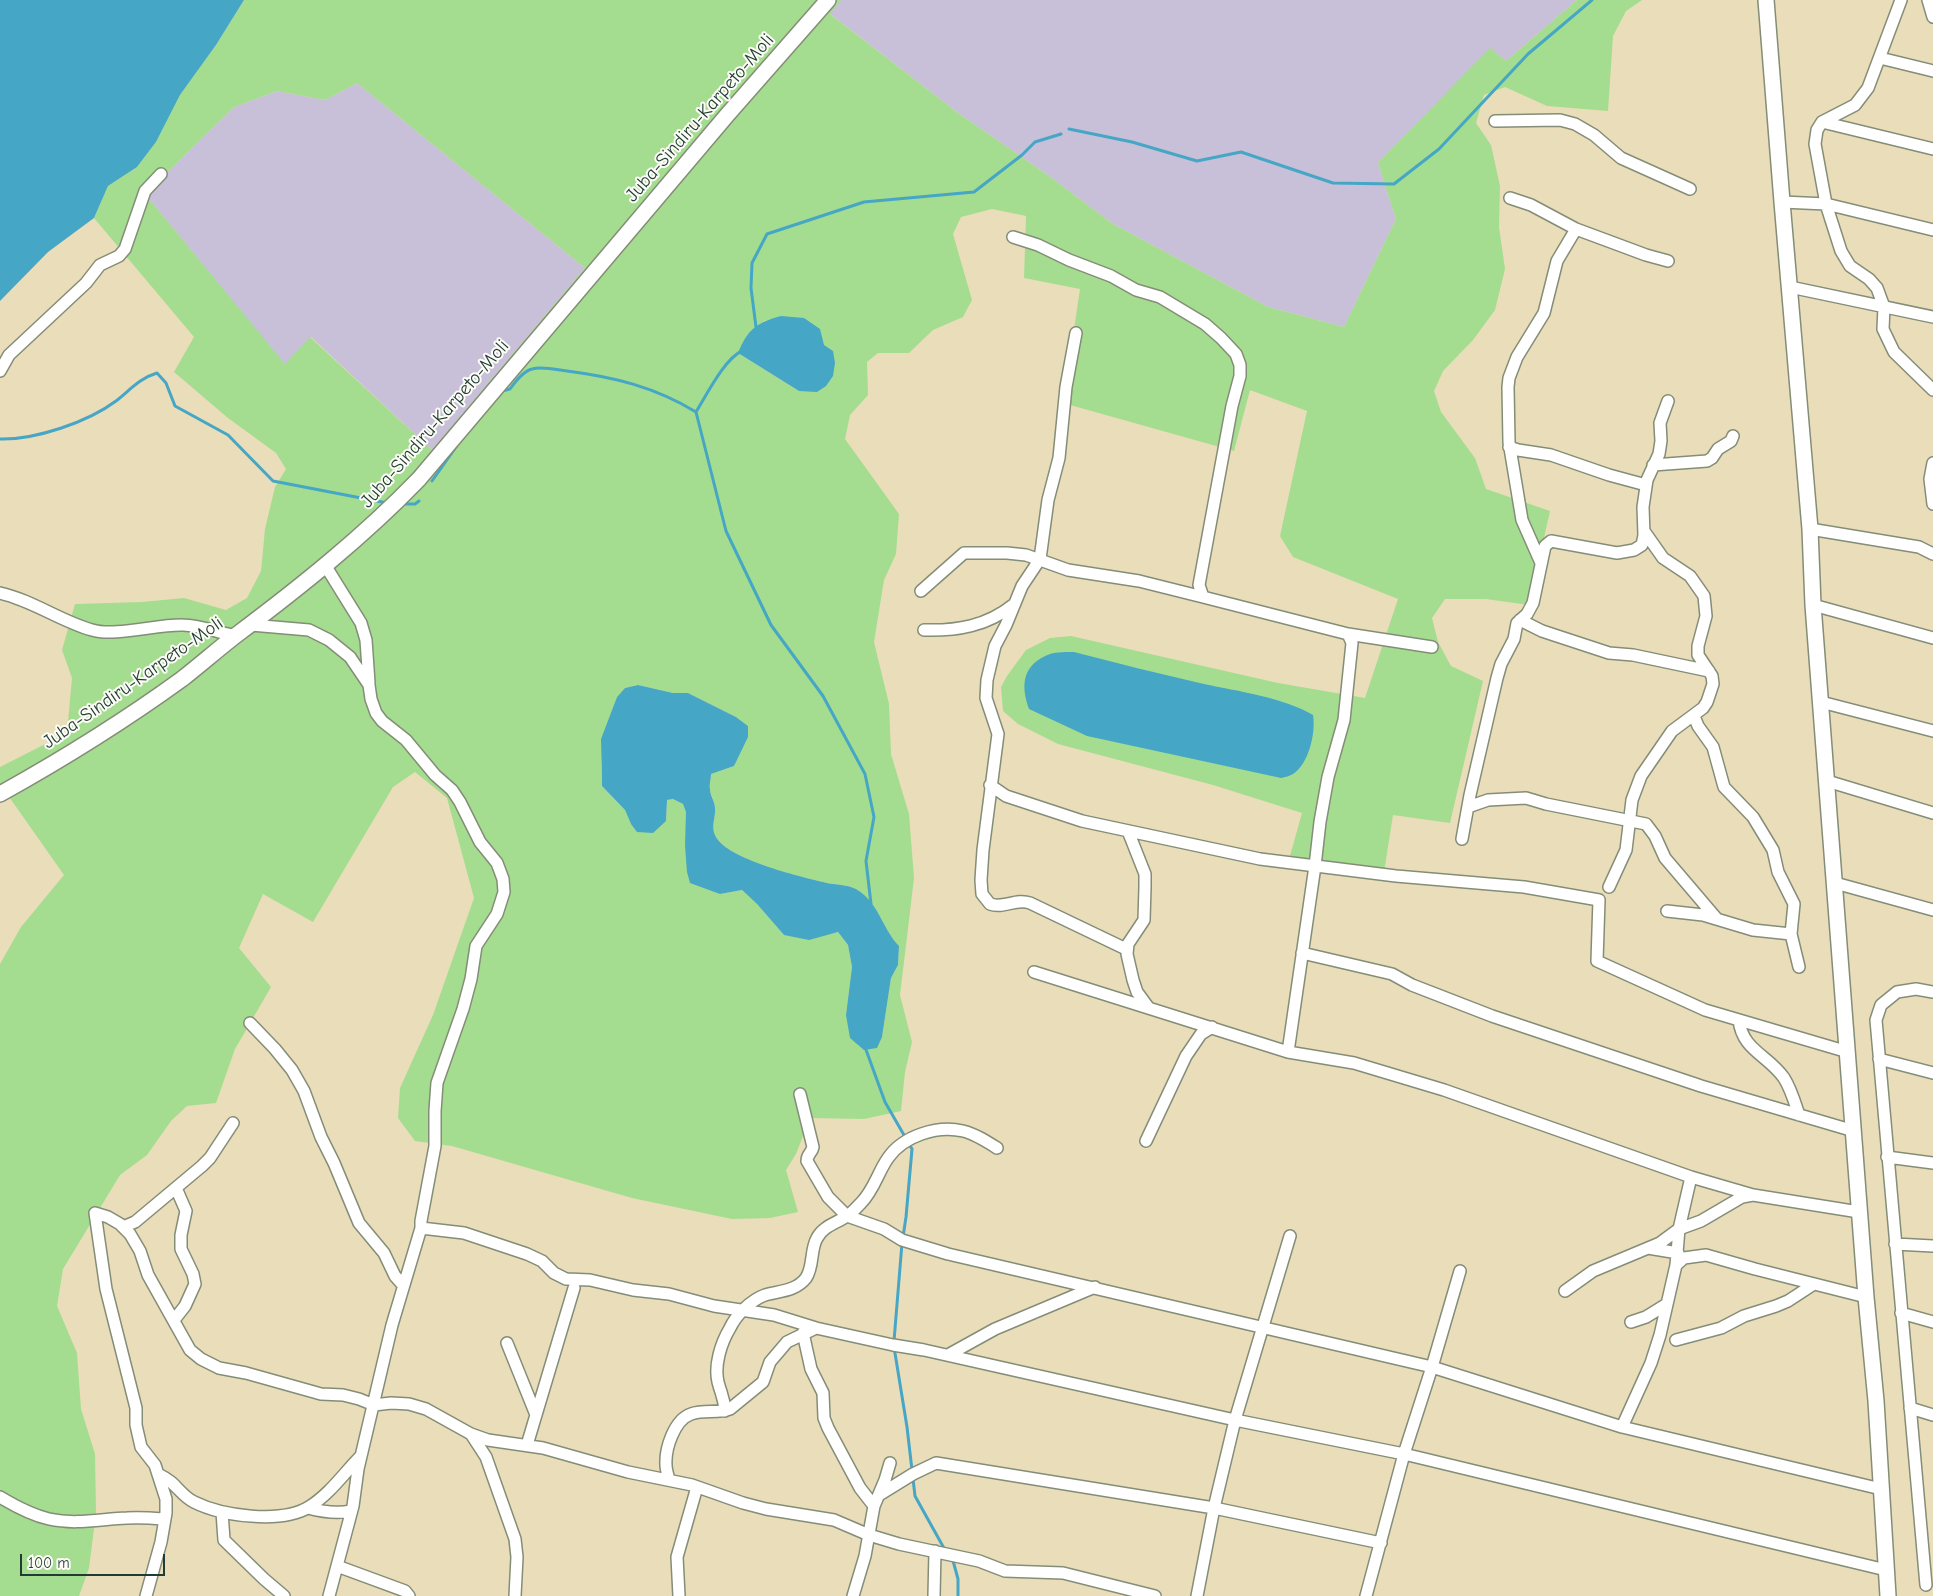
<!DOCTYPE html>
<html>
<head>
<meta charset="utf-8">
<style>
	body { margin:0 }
	#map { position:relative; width:1933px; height:1596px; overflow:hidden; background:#eaddba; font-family:"Comic Neue",sans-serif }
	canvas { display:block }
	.scale { position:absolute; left:20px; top:1554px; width:145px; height:22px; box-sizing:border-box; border:2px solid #1f3d34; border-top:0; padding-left:6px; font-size:15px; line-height:18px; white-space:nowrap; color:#1f3d34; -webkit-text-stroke:4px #fdfcf7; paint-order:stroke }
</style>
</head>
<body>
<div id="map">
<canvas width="1933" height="1596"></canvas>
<div class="scale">100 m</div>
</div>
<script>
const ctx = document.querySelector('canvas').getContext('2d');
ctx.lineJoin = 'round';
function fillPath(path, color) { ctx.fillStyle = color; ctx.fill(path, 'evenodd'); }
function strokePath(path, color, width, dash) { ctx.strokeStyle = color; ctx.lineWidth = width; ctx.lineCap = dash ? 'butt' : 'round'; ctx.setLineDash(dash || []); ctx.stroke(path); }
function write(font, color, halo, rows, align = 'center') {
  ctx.font = font + ' "Comic Neue",sans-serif'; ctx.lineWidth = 4; ctx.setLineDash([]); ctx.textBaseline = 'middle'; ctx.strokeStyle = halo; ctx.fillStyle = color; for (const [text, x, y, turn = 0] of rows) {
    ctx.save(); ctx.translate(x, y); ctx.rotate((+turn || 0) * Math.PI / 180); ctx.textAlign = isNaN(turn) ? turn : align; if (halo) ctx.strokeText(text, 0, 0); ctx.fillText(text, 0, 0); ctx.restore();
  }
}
const industrial = new Path2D(`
	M 841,0 L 1577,0 L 1506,61 L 1490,49 L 1378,163 L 1396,219 L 1344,327 L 1268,307 L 1113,224 L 1049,176 L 958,113 L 829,13 Z
	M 357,83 L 585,268 L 432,450 L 311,337 L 285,365 L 145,194 L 234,107 L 277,91 L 325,100 Z`);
const green = new Path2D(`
	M 244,0 L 841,0 L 830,14 L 958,113 L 1049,176 L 1113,224 L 1268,307 L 1344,327 L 1396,219 L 1378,163 L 1490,48 L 1506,61 L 1577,0 L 1642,0 L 1626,11 L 1613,36 L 1608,111 L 1547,106 L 1505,87 L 1484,95 L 1476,123 L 1491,145 L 1500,186 L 1499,227 L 1505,269 L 1495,310 L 1473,340 L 1443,371 L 1434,391 L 1441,412 L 1475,458 L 1486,489 L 1550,511 L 1529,605 L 1486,599 L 1445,599 L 1432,618 L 1438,642 L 1451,666 L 1483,681 L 1450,823 L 1393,815 L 1384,872 L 1290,856 L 1302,813 L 1213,785 L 1058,744 L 1018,724 L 1003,711 L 1001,687 L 1007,676 L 1026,650 L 1050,638 L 1071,636 L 1278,683 L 1365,698 L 1398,599 L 1293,557 L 1280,536 L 1307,411 L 1250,390 L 1234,451 L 1063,403 L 1080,289 L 1024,278 L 1026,216 L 992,209 L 961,217 L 953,234 L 972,300 L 963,317 L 933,330 L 909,353 L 878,353 L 867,362 L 868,395 L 850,415 L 845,439 L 899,514 L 896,554 L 884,580 L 874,642 L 889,704 L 891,754 L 909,814 L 914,878 L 900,995 L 912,1042 L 905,1072 L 901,1111 L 864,1119 L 810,1118 L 796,1154 L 786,1170 L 798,1212 L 770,1218 L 732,1219 L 632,1198 L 452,1146 L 415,1141 L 398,1118 L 400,1088 L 433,1015 L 474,898 L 447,798 L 415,772 L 393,787 L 313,922 L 263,894 L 239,948 L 271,987 L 235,1049 L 216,1103 L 187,1106 L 171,1121 L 147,1155 L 120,1175 L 63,1269 L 57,1306 L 77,1353 L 81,1409 L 95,1454 L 96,1513 L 89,1568 L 79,1596 L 0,1596 L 0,964 L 21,927 L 64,875 L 0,784 L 0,767 L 67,733 L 72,678 L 62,650 L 75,604 L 142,602 L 184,598 L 226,610 L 247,598 L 261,571 L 265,529 L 275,487 L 286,469 L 276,453 L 228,418 L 174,372 L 194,337 L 94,218 L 108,186 L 137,167 L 156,142 L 180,95 L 216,45 ZM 357,83 L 585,268 L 432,450 L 310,337 L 285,364 L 145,194 L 234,107 L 277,91 L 325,100 ZM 766,320 L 799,391 L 738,353 L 761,323 ZM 638,685 L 673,693 L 688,693 L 736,717 L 748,726 L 734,766 L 711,774 C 711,779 709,784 710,789 C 710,795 715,801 715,807 C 716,818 710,827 716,837 C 728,859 798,876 823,882 C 833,885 847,884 856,889 C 878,901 882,928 899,946 L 898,965 L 891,978 L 882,1037 L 846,1015 L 852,967 L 848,945 L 838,932 L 825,935 L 784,935 L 757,904 L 742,890 L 720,894 L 683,804 L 673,799 L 667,800 L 666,821 L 631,824 L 625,810 L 602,786 L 601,765 L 602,739 L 617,697 L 625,688 Z`);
const water = new Path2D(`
	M 0,0 L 244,0 L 216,45 L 180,95 L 156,142 L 137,167 L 108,186 L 94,218 L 48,252 L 0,301 Z
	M 781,316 L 804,318 L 820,329 L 824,345 L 833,351 L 835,363 L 833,376 L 826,386 L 817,392 L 799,391 L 738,353 C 748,329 756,323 781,316 Z
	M 1074,652 C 1117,663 1160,674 1204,684 C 1237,691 1285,698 1313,715 C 1316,732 1309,764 1293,774 C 1290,776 1285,777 1281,778 L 1087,736 L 1029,709 C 1020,684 1023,664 1050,654 C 1057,652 1067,652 1074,652 Z
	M 638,685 L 673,693 L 688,693 L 736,717 L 748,726 L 748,737 L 734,766 L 711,774 C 711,779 709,785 710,789 C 710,796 715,801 715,808 C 716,818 710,827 716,837 C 728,859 798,876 823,882 C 833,885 847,884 856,889 C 878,901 882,928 899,946 L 898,965 L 891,978 L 882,1037 L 877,1048 L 864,1050 L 850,1038 L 846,1015 L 852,967 L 848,945 L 838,932 L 809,940 L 784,935 L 757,904 L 742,890 L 720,894 L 690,883 L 687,872 L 685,846 L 686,812 L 683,804 L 673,799 L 667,800 L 666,821 L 653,833 L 637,832 L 631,824 L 625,810 L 602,786 L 601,739 L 617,697 L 625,688 Z`);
const stream = new Path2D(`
	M 1069,129 L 1132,142 L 1197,161 L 1241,152 L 1333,183 L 1394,184 L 1439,149 L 1528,54 L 1592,0
	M 756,327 L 751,288 L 752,263 L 767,234 L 864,202 L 974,192 L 1022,155 L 1035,142 L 1061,134
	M 502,391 L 510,389 C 515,382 523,371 532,369 C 543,366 557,370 567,371 C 614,377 655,387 696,412 L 726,531 L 771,625 L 823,696 L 865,774 L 874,817 L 866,861 L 871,904
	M 696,412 C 706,396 725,358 742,351
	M 0,439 C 35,440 88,422 116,401 C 130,390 140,378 157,373 L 166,383 L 175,406 L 228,435 L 273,481 L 387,503
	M 432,481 L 456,447
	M 401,504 L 415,504 L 419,501
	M 865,1047 L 885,1102 L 912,1149 L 906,1217 L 903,1237
	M 894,1341 L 902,1243
	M 894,1347 L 907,1427 L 915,1496 L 945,1550
	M 952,1557 L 958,1579 L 958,1596`);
const minor = new Path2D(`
	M 1901,0 L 1868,88 L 1855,105 L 1822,122 L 1817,130 L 1815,144 L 1826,204 L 1841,251 L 1850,266 L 1869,279 L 1877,288 L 1884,307 L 1883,329 L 1894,352 L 1933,390
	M 1928,0 L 1933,17
	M 1880,58 L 1933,71
	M 1495,121 L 1560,120 L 1575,124 L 1594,135 L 1621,158 L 1690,189
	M 1822,122 L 1933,149
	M 1510,198 L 1531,205 L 1576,229 L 1646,255 L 1668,261
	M 1782,202 L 1826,204 L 1933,230
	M 1013,237 L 1038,245 L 1069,260 L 1111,276 L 1136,290 L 1160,297 L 1205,324 L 1221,338 L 1236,354 L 1240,365 L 1240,376 L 1232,406 L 1199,585 L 1203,597 L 1348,634 L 1352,643 L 1344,720 L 1328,777 L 1320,822 L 1315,866 L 1288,1052
	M 1790,287 L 1933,317
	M 1076,333 L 1066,387 L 1059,458 L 1048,500 L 1040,559 L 1022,586 L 1006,625 L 995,646 L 987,680 L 986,698 L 998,734 L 983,850 L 981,880 L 982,894 L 990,904 C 1003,909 1016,898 1030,903 L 1126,949
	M 0,371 L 9,355 L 86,283 L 100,265 L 119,256 L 125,249 L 145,191 L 161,174
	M 1509,447 L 1518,450 L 1551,455 L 1609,475 L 1646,485
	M 1933,463 L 1930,479 L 1933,504
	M 1653,465 L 1707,461 L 1712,458 L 1718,449 L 1731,441 L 1733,436
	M 1810,529 L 1919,547 L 1933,554
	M 1541,563 L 1522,520 L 1509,442 L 1508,387 L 1509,378 L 1517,357 L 1544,313 L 1557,261 L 1576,229
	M 325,565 L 361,623 L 366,640 L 369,683
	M 921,591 L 964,553 L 1007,553 L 1026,555 L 1068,570 L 1139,581 L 1203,597
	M 0,593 C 32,600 60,621 92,630 C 115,637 158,624 183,625 C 198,625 221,633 236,636
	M 1813,605 L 1933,638
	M 1520,620 L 1542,631 L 1609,653 L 1633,655 L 1709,671
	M 251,625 L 309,630 L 329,640 L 350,657 L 369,685 L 371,699 L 376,713 L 382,721 L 406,740 L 435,775 L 452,790 L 460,802 L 480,842 L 497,863 L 503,879 L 504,892 L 497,914 L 476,946 L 471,979 L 463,1009 L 437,1083 L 435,1111 L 435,1146 L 421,1221 L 421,1228 L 392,1325 L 358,1469 L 353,1506 L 329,1596
	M 924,630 C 957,631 987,626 1013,605
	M 1348,634 L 1432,647
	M 1821,702 L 1933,731
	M 1694,716 L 1698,726 L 1713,747 L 1724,787 L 1753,817 L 1773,850 L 1778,872 L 1794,904 L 1791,934 L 1799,967
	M 1827,781 L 1933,813
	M 990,785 L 1006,796 L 1082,821 L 1260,859 L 1396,876 L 1524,887 L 1599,900 L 1597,961 L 1705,1010 L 1848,1052
	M 1468,807 L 1488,800 L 1526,798 L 1546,804 L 1646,824 L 1655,836 L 1665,858 L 1717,919
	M 1128,831 L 1145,874 L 1145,887 L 1144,920 L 1128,944 L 1127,954 L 1133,980 L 1137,992 L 1148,1007
	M 1462,839 L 1470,795 L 1497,678 L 1501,664 L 1514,639 L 1517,623 L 1527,614 L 1533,603 L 1545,546 L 1551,541 L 1617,553 L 1634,550 L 1642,545 L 1644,535 L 1643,507 L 1647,480 L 1659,454 L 1661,441 L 1660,423 L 1668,401
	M 1835,883 L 1933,910
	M 1609,887 L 1626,850 L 1632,800 L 1641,776 L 1672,731 L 1703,708 L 1707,702 L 1713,684 L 1712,676 L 1698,655 L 1698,646 L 1706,616 L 1704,596 L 1690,576 L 1663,558 L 1644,531
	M 1667,911 L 1703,915 L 1753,930 L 1791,934
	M 1302,953 L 1392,974 L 1412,985 L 1492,1016 L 1701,1086 L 1854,1131
	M 1034,972 L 1288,1052 L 1354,1063 L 1444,1090 L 1691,1177 L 1753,1195 L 1859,1212
	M 1739,1020 C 1742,1050 1768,1055 1784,1078 C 1791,1089 1795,1103 1799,1115
	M 250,1023 L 275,1049 L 292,1070 L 304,1091 L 321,1137 L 334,1163 L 359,1223 L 384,1253 L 395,1276 L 403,1285
	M 1879,1059 L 1933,1073
	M 800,1094 L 813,1147 C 812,1153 807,1154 807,1161 L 828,1197 L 847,1216 L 884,1229 L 902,1240 L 948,1254 L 1432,1367 L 1622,1427 L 1881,1489
	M 1146,1141 L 1186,1056 L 1201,1034 L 1212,1027
	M 1887,1157 L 1933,1163
	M 123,1227 L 135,1222 L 202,1166 L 210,1158 L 233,1123
	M 421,1228 L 464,1233 L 527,1254 L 542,1261 L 554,1273 L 566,1279 L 590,1280 L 633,1290 L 669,1294 L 714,1306 L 774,1315 L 816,1328 L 893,1345 L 924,1350 L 1235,1420 L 1404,1454 L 1886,1570
	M 1895,1244 L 1933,1246
	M 1648,1248 L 1678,1253
	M 1676,1265 L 1684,1258 L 1706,1255 L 1755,1269 L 1866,1297
	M 1565,1291 L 1593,1271 L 1660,1243 L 1679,1229 L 1701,1221 L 1742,1197 L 1753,1195
	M 1901,1313 L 1933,1322
	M 174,1320 L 185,1306 L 195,1284 L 193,1274 L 181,1249 L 181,1235 L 186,1211 L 176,1188
	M 1631,1322 L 1646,1317 L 1667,1304
	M 803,1333 L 811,1369 L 823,1393 L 824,1418 L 828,1428 L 860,1488 L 874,1506
	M 1676,1340 L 1721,1328 L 1744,1316 L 1776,1306 L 1788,1301 L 1814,1284
	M 507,1343 L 536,1415
	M 948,1355 L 995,1329 L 1095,1287
	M 1910,1408 L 1933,1415
	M 725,1411 C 724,1397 721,1394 718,1382 C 714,1365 721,1343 730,1328 C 736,1315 751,1300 765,1295 C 780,1291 796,1291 806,1278 C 814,1266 810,1250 817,1238 C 823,1226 837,1223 847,1216 C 852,1213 857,1207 861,1203 C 874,1190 878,1172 888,1158 C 903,1136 937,1125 963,1131 C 975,1134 986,1141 997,1148
	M 1622,1427 L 1651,1363 L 1660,1335 L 1676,1265 L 1679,1229 L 1691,1177
	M 471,1434 L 486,1457 L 515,1539 L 517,1557 L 515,1596
	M 527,1445 L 574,1288
	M 158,1474 C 162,1476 167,1479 171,1482 C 179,1489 184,1497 194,1502 C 222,1516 281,1524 309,1507 C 330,1494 344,1473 361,1456
	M 669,1480 C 668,1475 666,1470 666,1465 C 665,1449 674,1420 691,1414 C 704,1409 718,1414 730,1409 L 763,1382 L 770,1362 L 787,1342 L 816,1328
	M 879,1495 L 913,1474 L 936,1463 L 1214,1508 L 1381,1543
	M 0,1497 C 15,1506 32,1515 49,1519 C 76,1525 101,1519 127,1518 C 140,1517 152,1518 165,1519
	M 308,1508 C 323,1512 336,1514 351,1511
	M 222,1512 L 224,1540 L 264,1579 L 284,1596
	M 337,1566 L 405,1591 L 409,1596
	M 1926,1585 L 1876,1020 L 1881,1005 L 1897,992 L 1916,989 L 1933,992
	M 146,1596 L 161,1542 L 166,1513 L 166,1499 L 155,1465 L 141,1447 L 136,1425 L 136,1408 L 106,1289 L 95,1213 L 108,1217 L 120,1224 L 130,1234 L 140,1251 L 148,1275 L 190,1350 L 201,1359 L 219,1368 L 246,1373 L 321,1394 L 343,1395 L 359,1399 L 374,1405 L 391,1403 L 409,1404 L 426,1409 L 471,1434 L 488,1440 L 543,1448 L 628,1472 L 692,1485 L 743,1503 L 766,1509 L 834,1520 L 869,1535 L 899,1544 L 979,1561 L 1005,1571 L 1063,1573 L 1155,1596
	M 679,1596 L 677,1557 L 697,1487
	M 853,1596 L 865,1556 L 874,1506 L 885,1480 L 890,1463
	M 934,1596 L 935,1551
	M 1197,1596 L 1214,1508 L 1235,1420 L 1290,1236
	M 1366,1596 L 1404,1454 L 1432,1367 L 1460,1271`);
const major = new Path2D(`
	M 1766,0 L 1782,202 L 1810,529 L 1813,605 L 1866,1297 L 1876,1401 L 1888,1596
	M 0,794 C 63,759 124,721 182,679 C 200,665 217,650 235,636 C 299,588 363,537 419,479 L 728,114 L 828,0`);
const streetNames = [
	["Juba-Sindiru-Karpeto-Moli",700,118,-49],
	["Juba-Sindiru-Karpeto-Moli",435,424,-49],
	["Juba-Sindiru-Karpeto-Moli",133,683,-35]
];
fillPath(industrial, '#c8bfd8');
fillPath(green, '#a4dd8f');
fillPath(water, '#46a6c5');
strokePath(stream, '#46a6c5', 3);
strokePath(minor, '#848d77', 14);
strokePath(major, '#848d77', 18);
strokePath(minor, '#fff', 11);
strokePath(major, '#fff', 15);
write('19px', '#1f3d34', '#fdfcf7', streetNames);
</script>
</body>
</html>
